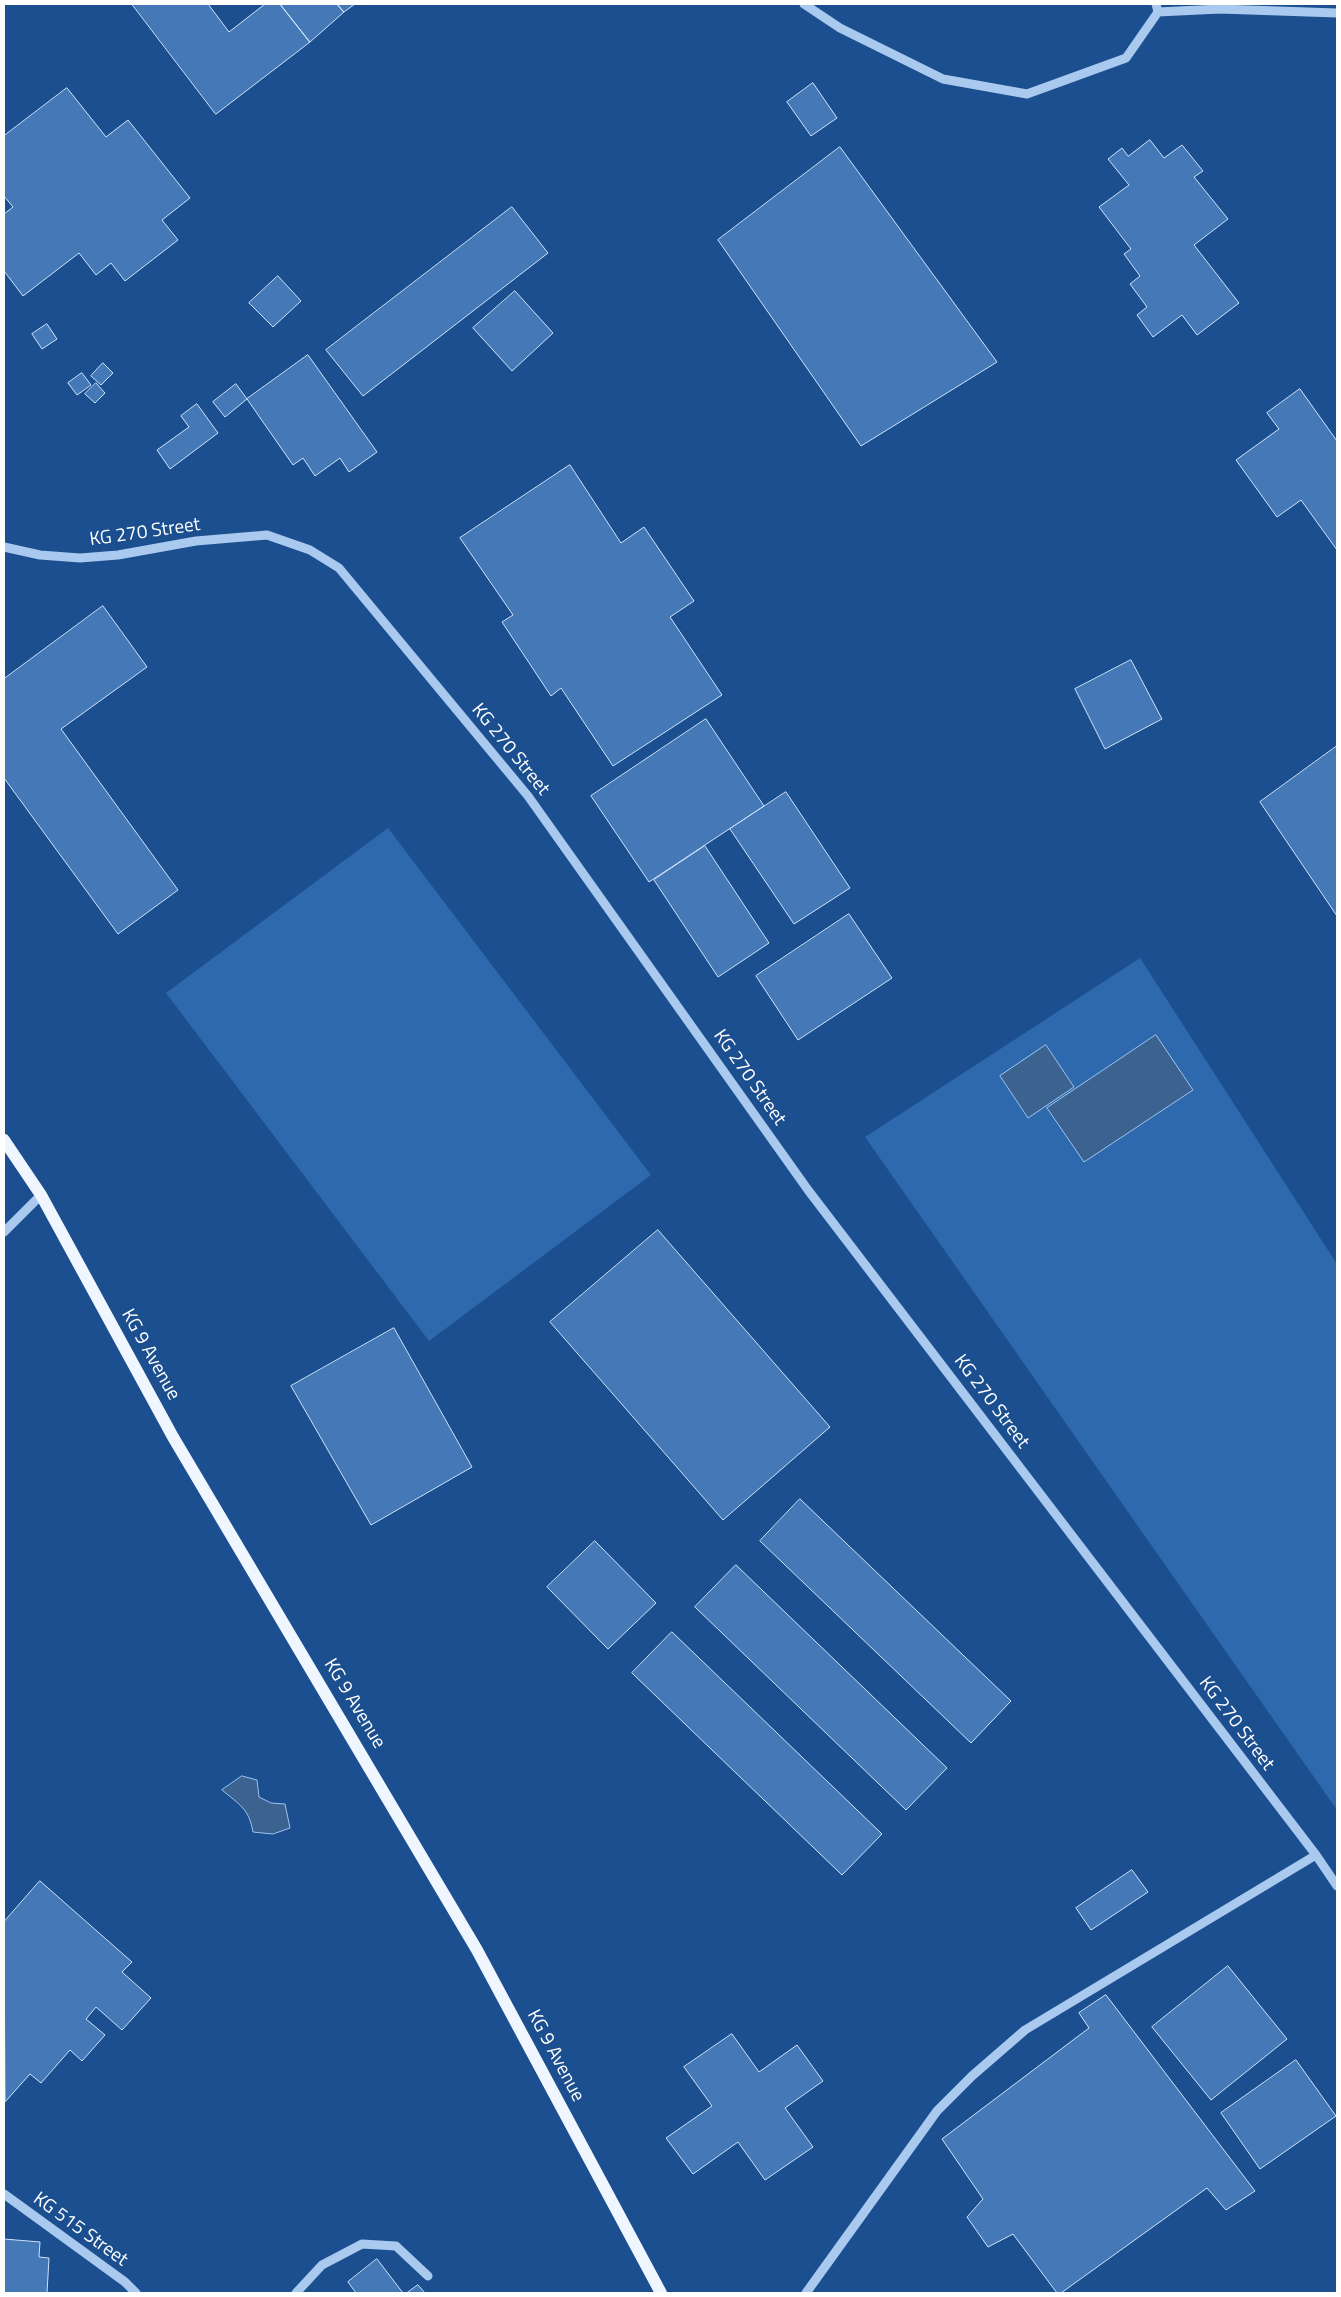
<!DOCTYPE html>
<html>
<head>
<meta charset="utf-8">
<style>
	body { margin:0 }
	#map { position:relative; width:1341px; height:2297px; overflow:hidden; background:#1b4f8f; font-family:"Titillium Web",sans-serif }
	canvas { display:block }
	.frame { position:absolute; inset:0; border:5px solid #fff; pointer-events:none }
</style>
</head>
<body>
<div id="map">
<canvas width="1341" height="2297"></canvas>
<div class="frame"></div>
</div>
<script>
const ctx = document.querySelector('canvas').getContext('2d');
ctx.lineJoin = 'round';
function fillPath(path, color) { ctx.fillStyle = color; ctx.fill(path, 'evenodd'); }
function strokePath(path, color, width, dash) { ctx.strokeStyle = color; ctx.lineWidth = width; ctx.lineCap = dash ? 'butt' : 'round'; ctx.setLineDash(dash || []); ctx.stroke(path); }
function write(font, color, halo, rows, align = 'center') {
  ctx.font = font + ' "Titillium Web",sans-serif'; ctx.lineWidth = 4; ctx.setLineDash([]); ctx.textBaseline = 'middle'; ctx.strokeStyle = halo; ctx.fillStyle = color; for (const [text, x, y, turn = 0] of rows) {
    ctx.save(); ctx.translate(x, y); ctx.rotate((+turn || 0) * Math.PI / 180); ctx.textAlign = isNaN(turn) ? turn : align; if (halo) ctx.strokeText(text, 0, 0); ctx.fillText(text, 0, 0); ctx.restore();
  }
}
const green = new Path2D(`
	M 388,828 L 651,1175 L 429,1341 L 166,993 Z
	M 1140,958 L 1337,1264 L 1337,1810 L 865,1137 Z`);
const water = new Path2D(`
	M 1156,1035 L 1193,1090 L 1084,1162 L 1047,1108 Z
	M 1046,1045 L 1074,1087 L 1028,1118 L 1000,1076 Z
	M 242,1776 L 257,1780 L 259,1797 L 271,1803 L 285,1804 L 290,1828 L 273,1834 L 253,1832 C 249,1809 240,1805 222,1790 Z`);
const building = new Path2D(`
	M 132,4 L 208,4 L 229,32 L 265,4 L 280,4 L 310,42 L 216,114 Z
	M 280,4 L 337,4 L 344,12 L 310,42 Z
	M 337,4 L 355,4 L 344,12 Z
	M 813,83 L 837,118 L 811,136 L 787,102 Z
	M 67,88 L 106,137 L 128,120 L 190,198 L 162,220 L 178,240 L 125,281 L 111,263 L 96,275 L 79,253 L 23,296 L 4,271 L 4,214 L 13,207 L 4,196 L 4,136 Z
	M 1150,140 L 1164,158 L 1182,145 L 1203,171 L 1194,177 L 1228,219 L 1194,245 L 1239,303 L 1197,335 L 1182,315 L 1153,337 L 1137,315 L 1147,307 L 1130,284 L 1140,276 L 1124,254 L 1131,249 L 1099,207 L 1129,185 L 1108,159 L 1122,148 L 1128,156 Z
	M 840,147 L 997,362 L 861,446 L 718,240 Z
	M 512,207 L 548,253 L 363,396 L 326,350 Z
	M 278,276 L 301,301 L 273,327 L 249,303 Z
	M 515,291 L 553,333 L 512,371 L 473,328 Z
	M 47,324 L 57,339 L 42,349 L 32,334 Z
	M 308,355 L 377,452 L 349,472 L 340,458 L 315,476 L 303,458 L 293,465 L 247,399 Z
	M 103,363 L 113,373 L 101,385 L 91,376 Z
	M 82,373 L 91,385 L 77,395 L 68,383 Z
	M 96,383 L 105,393 L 95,403 L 85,394 Z
	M 236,384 L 247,399 L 225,417 L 213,402 Z
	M 1300,389 L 1337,441 L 1337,550 L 1301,500 L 1277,517 L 1236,460 L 1279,429 L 1267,413 Z
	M 197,404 L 218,433 L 170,469 L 157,450 L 189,427 L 181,416 Z
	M 570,465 L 621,543 L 644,527 L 694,601 L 670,617 L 722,695 L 613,766 L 561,688 L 551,696 L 502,622 L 513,615 L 460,538 Z
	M 103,606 L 147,667 L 61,729 L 178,890 L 118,934 L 4,778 L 4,679 Z
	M 1131,660 L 1162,719 L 1105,749 L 1075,689 Z
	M 706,719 L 764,806 L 649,882 L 591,796 Z
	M 1337,746 L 1337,916 L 1260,802 Z
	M 786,792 L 850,888 L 794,924 L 730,829 Z
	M 705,846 L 769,943 L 718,977 L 654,880 Z
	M 849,914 L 892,978 L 798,1040 L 756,976 Z
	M 658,1230 L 830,1427 L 723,1520 L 550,1322 Z
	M 394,1328 L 472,1467 L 371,1525 L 291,1386 Z
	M 800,1499 L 1011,1701 L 971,1743 L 760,1541 Z
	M 595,1541 L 656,1603 L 608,1649 L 547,1587 Z
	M 736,1565 L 947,1768 L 906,1810 L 695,1607 Z
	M 672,1632 L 882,1834 L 842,1875 L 632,1673 Z
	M 1132,1870 L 1148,1892 L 1091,1930 L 1076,1908 Z
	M 40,1881 L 132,1962 L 122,1972 L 151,1998 L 122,2030 L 96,2007 L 86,2019 L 105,2035 L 82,2061 L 70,2050 L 41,2083 L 30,2074 L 5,2102 L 4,1922 Z
	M 1228,1966 L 1287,2039 L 1211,2100 L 1152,2027 Z
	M 1106,1995 L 1255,2191 L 1226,2210 L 1207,2188 L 1061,2293 L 1057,2293 L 1013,2234 L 988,2247 L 967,2217 L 983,2199 L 942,2139 L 1089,2028 L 1079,2013 Z
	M 732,2034 L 759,2072 L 797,2045 L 823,2081 L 785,2108 L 813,2147 L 765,2180 L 738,2142 L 693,2174 L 666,2138 L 712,2106 L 684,2067 Z
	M 1296,2060 L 1336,2116 L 1260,2169 L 1221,2113 Z
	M 4,2239 L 40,2242 L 39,2257 L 49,2258 L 47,2293 L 4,2293 Z
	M 377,2259 L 403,2293 L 356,2293 L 348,2282 Z
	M 418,2285 L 425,2293 L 407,2293 Z`);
const minor = new Path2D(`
	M 804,4 L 840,28 L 943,79 L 1027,94 L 1126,58 L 1158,12 L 1156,4
	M 1158,12 L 1220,9 L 1337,13
	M 4,547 L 40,555 L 80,558 L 118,555 L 196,541 L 267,535 L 310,550 L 339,568 L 528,796 L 808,1190 L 1316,1855 L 1337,1886
	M 4,1232 L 41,1195
	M 4,2194 L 125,2282 L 136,2293
	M 296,2293 L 322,2265 L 362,2244 L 396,2246 L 428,2276
	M 806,2293 L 937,2111 L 972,2076 L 1025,2030 L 1316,1855`);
const major = new Path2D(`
	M 4,1140 L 41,1195 L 173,1437 L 477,1950 L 661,2293`);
const streetNames = [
	["KG 270 Street",145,533,-8],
	["KG 270 Street",510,750,51],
	["KG 270 Street",749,1078,55],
	["KG 9 Avenue",150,1355,61],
	["KG 270 Street",991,1402,53],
	["KG 9 Avenue",354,1704,59],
	["KG 270 Street",1236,1724,53],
	["KG 9 Avenue",555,2056,62],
	["KG 515 Street",80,2230,36]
];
fillPath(green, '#2e69ad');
fillPath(water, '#3c6290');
strokePath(water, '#9cc4f0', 1);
fillPath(building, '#4478b7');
strokePath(building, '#cfe3fa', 1);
strokePath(minor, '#a9c9ee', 9);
strokePath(major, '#f0f6ff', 12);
write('19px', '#fff', '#1b4f8f', streetNames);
</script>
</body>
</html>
